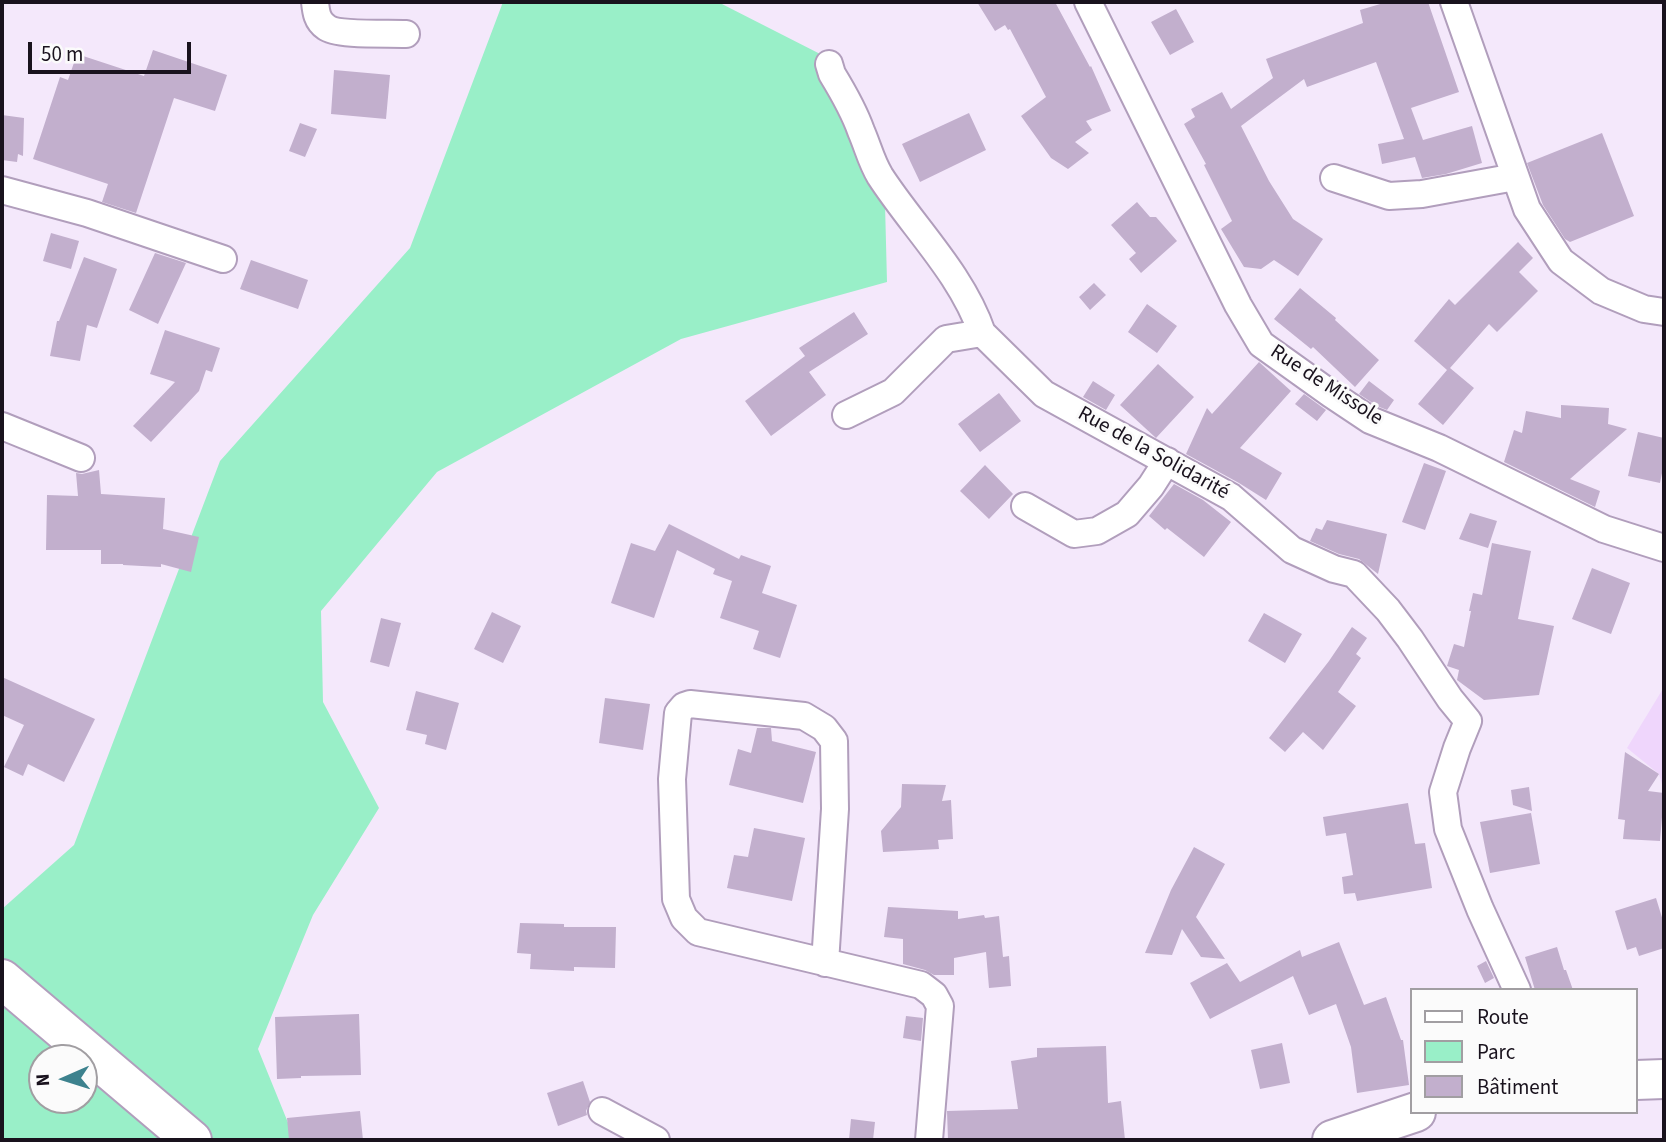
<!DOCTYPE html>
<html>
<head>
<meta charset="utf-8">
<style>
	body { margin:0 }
	#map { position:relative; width:1666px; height:1142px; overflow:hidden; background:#f4e8fb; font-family:"Source Sans 3",sans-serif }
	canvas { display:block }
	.frame { position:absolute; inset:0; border:4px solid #19121d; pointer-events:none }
	.legend { position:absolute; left:1410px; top:988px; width:228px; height:126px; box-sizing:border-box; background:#fbfbfb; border:2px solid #a19ea2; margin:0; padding:9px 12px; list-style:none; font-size:21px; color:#19121d }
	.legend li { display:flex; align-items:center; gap:14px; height:35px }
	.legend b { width:35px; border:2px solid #a19ea2 }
	.north { position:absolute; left:28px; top:1044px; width:70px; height:70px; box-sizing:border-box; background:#fbfbfb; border:2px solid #a19ea2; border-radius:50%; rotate:267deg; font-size:19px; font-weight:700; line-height:28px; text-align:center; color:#19121d }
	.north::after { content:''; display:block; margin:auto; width:24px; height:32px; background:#3d828e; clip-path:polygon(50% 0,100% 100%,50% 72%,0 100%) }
	.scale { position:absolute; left:28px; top:42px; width:163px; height:32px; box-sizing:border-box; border:4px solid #19121d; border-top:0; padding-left:9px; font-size:21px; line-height:24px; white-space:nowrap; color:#19121d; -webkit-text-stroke:5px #fbfbfb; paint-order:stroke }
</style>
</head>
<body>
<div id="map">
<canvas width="1666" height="1142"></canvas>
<div class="frame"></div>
<ul class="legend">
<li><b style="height:9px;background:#fff"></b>Route</li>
<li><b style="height:19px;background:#99efc8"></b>Parc</li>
<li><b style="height:19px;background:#c2afcd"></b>Bâtiment</li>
</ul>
<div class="north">N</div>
<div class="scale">50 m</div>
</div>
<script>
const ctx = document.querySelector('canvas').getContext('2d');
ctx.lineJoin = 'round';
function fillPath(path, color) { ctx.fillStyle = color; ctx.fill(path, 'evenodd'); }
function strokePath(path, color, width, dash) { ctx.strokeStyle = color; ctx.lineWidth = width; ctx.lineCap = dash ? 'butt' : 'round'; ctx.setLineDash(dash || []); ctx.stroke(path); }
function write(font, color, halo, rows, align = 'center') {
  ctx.font = font + ' "Source Sans 3",sans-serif'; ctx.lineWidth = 6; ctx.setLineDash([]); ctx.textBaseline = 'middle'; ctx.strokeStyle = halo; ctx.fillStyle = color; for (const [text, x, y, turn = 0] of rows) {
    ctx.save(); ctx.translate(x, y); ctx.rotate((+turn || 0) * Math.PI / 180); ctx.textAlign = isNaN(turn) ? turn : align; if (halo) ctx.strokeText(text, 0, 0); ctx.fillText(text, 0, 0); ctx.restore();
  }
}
const built = new Path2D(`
	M 1664,687 L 1664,791 L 1659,774 L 1627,748 Z`);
const green = new Path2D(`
	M 503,2 L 718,2 L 830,59 L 885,204 L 887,282 L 681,339 L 437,472 L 321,611 L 323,702 L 379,808 L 313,915 L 258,1049 L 291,1130 L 301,1140 L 2,1140 L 2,909 L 74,845 L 220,461 L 410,248 ZM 42,1058 L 84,1058 L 84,1100 L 42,1100 Z`);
const building = new Path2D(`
	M 977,2 L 1055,2 L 1090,67 L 1091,66 L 1111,111 L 1086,121 L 1092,130 L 1075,142 L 1089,153 L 1068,169 L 1051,158 L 1021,116 L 1046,97 L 1010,29 L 1008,30 L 1005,25 L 995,31 Z
	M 1387,2 L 1428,2 L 1459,92 L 1411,108 L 1423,140 L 1472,126 L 1482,163 L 1446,174 L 1422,178 L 1415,157 L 1382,164 L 1378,144 L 1404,139 L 1376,62 L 1307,87 L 1304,79 L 1241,126 L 1269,181 L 1293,219 L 1323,239 L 1298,276 L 1274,260 L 1261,269 L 1244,267 L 1221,229 L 1232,221 L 1204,165 L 1206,164 L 1184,124 L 1195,117 L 1191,109 L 1222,92 L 1231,109 L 1273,78 L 1266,59 L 1363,23 L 1360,10 Z
	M 1176,9 L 1194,42 L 1170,55 L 1151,22 Z
	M 153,50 L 227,75 L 215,111 L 174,98 L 136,213 L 102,202 L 108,184 L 33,159 L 60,77 L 68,80 L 77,54 L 144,76 Z
	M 334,70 L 390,75 L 386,119 L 331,114 Z
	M 969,113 L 986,150 L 920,182 L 902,144 Z
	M 2,115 L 24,118 L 23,156 L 18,154 L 17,162 L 2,160 Z
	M 300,123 L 317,129 L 305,157 L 289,151 Z
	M 1602,133 L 1634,216 L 1570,242 L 1565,239 L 1543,205 L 1527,163 Z
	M 1137,202 L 1150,217 L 1156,217 L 1177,241 L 1141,273 L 1129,259 L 1136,253 L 1111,225 Z
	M 51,233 L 79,241 L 71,269 L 43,261 Z
	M 1518,242 L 1533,258 L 1519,272 L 1538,291 L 1497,332 L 1489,324 L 1450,368 L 1474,388 L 1443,425 L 1418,404 L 1447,370 L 1414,341 L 1449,299 L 1455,305 Z
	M 155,253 L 186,263 L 158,324 L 129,310 Z
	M 84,257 L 117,269 L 97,328 L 87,325 L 80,361 L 50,356 L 57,321 L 59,321 Z
	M 251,260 L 308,280 L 298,309 L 240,289 Z
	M 1094,283 L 1106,295 L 1090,310 L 1079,297 Z
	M 1300,288 L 1336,318 L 1335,320 L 1379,360 L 1355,387 L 1313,347 L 1311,349 L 1274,319 Z
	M 1147,304 L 1177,326 L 1157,353 L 1128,332 Z
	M 854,312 L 868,334 L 809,372 L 826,395 L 771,436 L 745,401 L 805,356 L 799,348 Z
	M 165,330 L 220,348 L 212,372 L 206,370 L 199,391 L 151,442 L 133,426 L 175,382 L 150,374 Z
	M 1259,362 L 1291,391 L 1240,448 L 1282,473 L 1266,500 L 1239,483 L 1186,454 L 1207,408 L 1212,414 Z
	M 1158,364 L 1194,397 L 1156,438 L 1120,405 Z
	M 1093,381 L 1115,395 L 1106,410 L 1083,397 Z
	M 1369,381 L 1394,400 L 1387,410 L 1377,406 L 1359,394 Z
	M 999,393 L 1021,421 L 980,452 L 958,424 Z
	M 1304,394 L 1326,410 L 1317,421 L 1295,404 Z
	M 1561,405 L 1609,408 L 1608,424 L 1627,429 L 1570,479 L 1600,491 L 1595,507 L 1504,462 L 1514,430 L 1522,433 L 1526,411 L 1561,418 Z
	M 1638,432 L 1664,438 L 1664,463 L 1660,483 L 1628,476 Z
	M 1424,463 L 1446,471 L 1425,530 L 1402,522 Z
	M 985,465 L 1013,494 L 989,519 L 960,491 Z
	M 99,470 L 101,494 L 165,498 L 163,529 L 199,537 L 191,572 L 161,564 L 161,567 L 123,565 L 123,564 L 101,564 L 101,550 L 46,550 L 47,495 L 78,496 L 76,473 L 82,474 Z
	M 1174,484 L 1203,500 L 1231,522 L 1204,557 L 1167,528 L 1165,530 L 1149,516 Z
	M 1470,513 L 1497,521 L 1488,548 L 1459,539 Z
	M 1327,520 L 1387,534 L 1378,574 L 1359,559 L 1339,554 L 1310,541 L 1316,528 L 1322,530 Z
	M 669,524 L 739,559 L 741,555 L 771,566 L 762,593 L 797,605 L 780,658 L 753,649 L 759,631 L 720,618 L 732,581 L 713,574 L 715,569 L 677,550 L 654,618 L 611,603 L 631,543 L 655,551 Z
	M 1492,543 L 1531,551 L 1518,619 L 1554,626 L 1539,695 L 1484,700 L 1457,680 L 1459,670 L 1447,666 L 1454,644 L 1464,647 L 1471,611 L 1469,611 L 1473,593 L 1482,595 Z
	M 1592,568 L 1630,583 L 1611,634 L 1572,619 Z
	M 492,612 L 521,626 L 503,663 L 474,649 Z
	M 1264,613 L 1302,634 L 1285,663 L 1248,641 Z
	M 381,618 L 401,623 L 389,667 L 370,662 Z
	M 1352,627 L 1367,638 L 1356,654 L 1361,658 L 1338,692 L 1356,706 L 1323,750 L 1303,732 L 1285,752 L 1269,738 L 1329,661 Z
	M 2,677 L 95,719 L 64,782 L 28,764 L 23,776 L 4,767 L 24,725 L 2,715 Z
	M 416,691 L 459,703 L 446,750 L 425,744 L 427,735 L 406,730 Z
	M 605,698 L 650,704 L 643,750 L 599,743 Z
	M 757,728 L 771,728 L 772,741 L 816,752 L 803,803 L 729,785 L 738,749 L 751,753 Z
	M 1625,752 L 1659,774 L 1648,791 L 1664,793 L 1660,841 L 1623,839 L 1625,820 L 1618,819 Z
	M 902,784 L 946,785 L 942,801 L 951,800 L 953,839 L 938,840 L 939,849 L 883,852 L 881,831 L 901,807 Z
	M 1529,787 L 1532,811 L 1513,805 L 1511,790 Z
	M 1408,803 L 1415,844 L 1425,843 L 1432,888 L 1357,901 L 1355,893 L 1344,894 L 1342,877 L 1353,875 L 1346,833 L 1326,836 L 1323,817 Z
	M 1531,813 L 1540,864 L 1490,873 L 1480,822 Z
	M 754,828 L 805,838 L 792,901 L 727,888 L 734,855 L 748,857 Z
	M 1194,847 L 1225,864 L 1196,917 L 1225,959 L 1201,957 L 1182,929 L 1172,955 L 1145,953 L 1171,890 Z
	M 1656,898 L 1664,924 L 1664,948 L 1639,956 L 1636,947 L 1627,950 L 1615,911 Z
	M 888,907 L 958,911 L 958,919 L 984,915 L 985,918 L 999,916 L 1003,957 L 1009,956 L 1011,986 L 989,988 L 986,952 L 954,958 L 954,975 L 934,975 L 925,970 L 903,964 L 903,939 L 884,937 Z
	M 520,923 L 564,924 L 564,927 L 616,927 L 615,968 L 574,967 L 574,971 L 530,969 L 531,954 L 517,953 Z
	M 1339,942 L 1364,1005 L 1386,997 L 1401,1040 L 1403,1040 L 1409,1085 L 1357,1093 L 1351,1047 L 1336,1004 L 1309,1015 L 1293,976 L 1210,1019 L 1190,983 L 1227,963 L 1240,982 L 1300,950 L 1302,957 Z
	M 1557,947 L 1564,970 L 1566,970 L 1573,990 L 1535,990 L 1525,957 Z
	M 1486,961 L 1494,978 L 1485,983 L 1477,966 Z
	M 359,1014 L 361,1075 L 301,1076 L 301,1078 L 277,1079 L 275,1017 Z
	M 906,1016 L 923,1018 L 921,1041 L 903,1038 Z
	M 1282,1043 L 1290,1083 L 1260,1089 L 1251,1050 Z
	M 1106,1046 L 1108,1103 L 1121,1101 L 1125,1140 L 948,1140 L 947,1111 L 1018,1109 L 1011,1061 L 1037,1057 L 1037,1048 Z
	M 583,1081 L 590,1102 L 586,1111 L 587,1115 L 558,1126 L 547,1093 Z
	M 360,1111 L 363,1140 L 289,1140 L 287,1118 Z
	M 851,1119 L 875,1122 L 873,1140 L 849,1140 Z`);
const minor = new Path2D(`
	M 315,2 C 316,12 317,21 326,27 C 337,36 389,33 406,34
	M 1088,2 L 1238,305 L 1261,344 L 1331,394 L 1370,420 L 1439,448 L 1604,529 L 1664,548
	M 1454,2 L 1527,209 L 1561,261 L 1601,291 L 1644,309 L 1664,312
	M 829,64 L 832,74 C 843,92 854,111 861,131 C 868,147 871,161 880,176 C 913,227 962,274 982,333
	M 1334,178 L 1389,196 L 1422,194 L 1515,177
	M 2,190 L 87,213 L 223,259
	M 846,415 L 893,392 L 946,339 L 982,333 L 1044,394 L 1231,497 L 1292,550 L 1334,569 L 1354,574 L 1388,610 L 1410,639 L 1450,699 L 1468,721 L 1457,748 L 1443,792 L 1448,829 L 1480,909 L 1517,990
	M 2,426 L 81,458
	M 1025,506 L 1074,534 L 1097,531 L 1127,514 L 1151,486 L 1167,461
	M 825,963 L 835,809 L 834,741 L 824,728 L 804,716 L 690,704 L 684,706 L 678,713 L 672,779 L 676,899 L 684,918 L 698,932 L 921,985 L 934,995 L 940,1006 L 929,1140
	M 602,1111 L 656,1140`);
const highway = new Path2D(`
	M 2,979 L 192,1140
	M 1636,1080 L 1664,1079
	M 1332,1140 L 1416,1112`);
const streetNames = [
	["Rue de Missole",1326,386,33],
	["Rue de la Solidarité",1153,454,29]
];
fillPath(built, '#efd6fc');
fillPath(green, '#99efc8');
fillPath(building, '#c2afcd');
strokePath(minor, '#b19ebc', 30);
strokePath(highway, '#b19ebc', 42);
strokePath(minor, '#fff', 26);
strokePath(highway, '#fff', 38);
write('21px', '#19121d', '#fbfbfb', streetNames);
</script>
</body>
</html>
